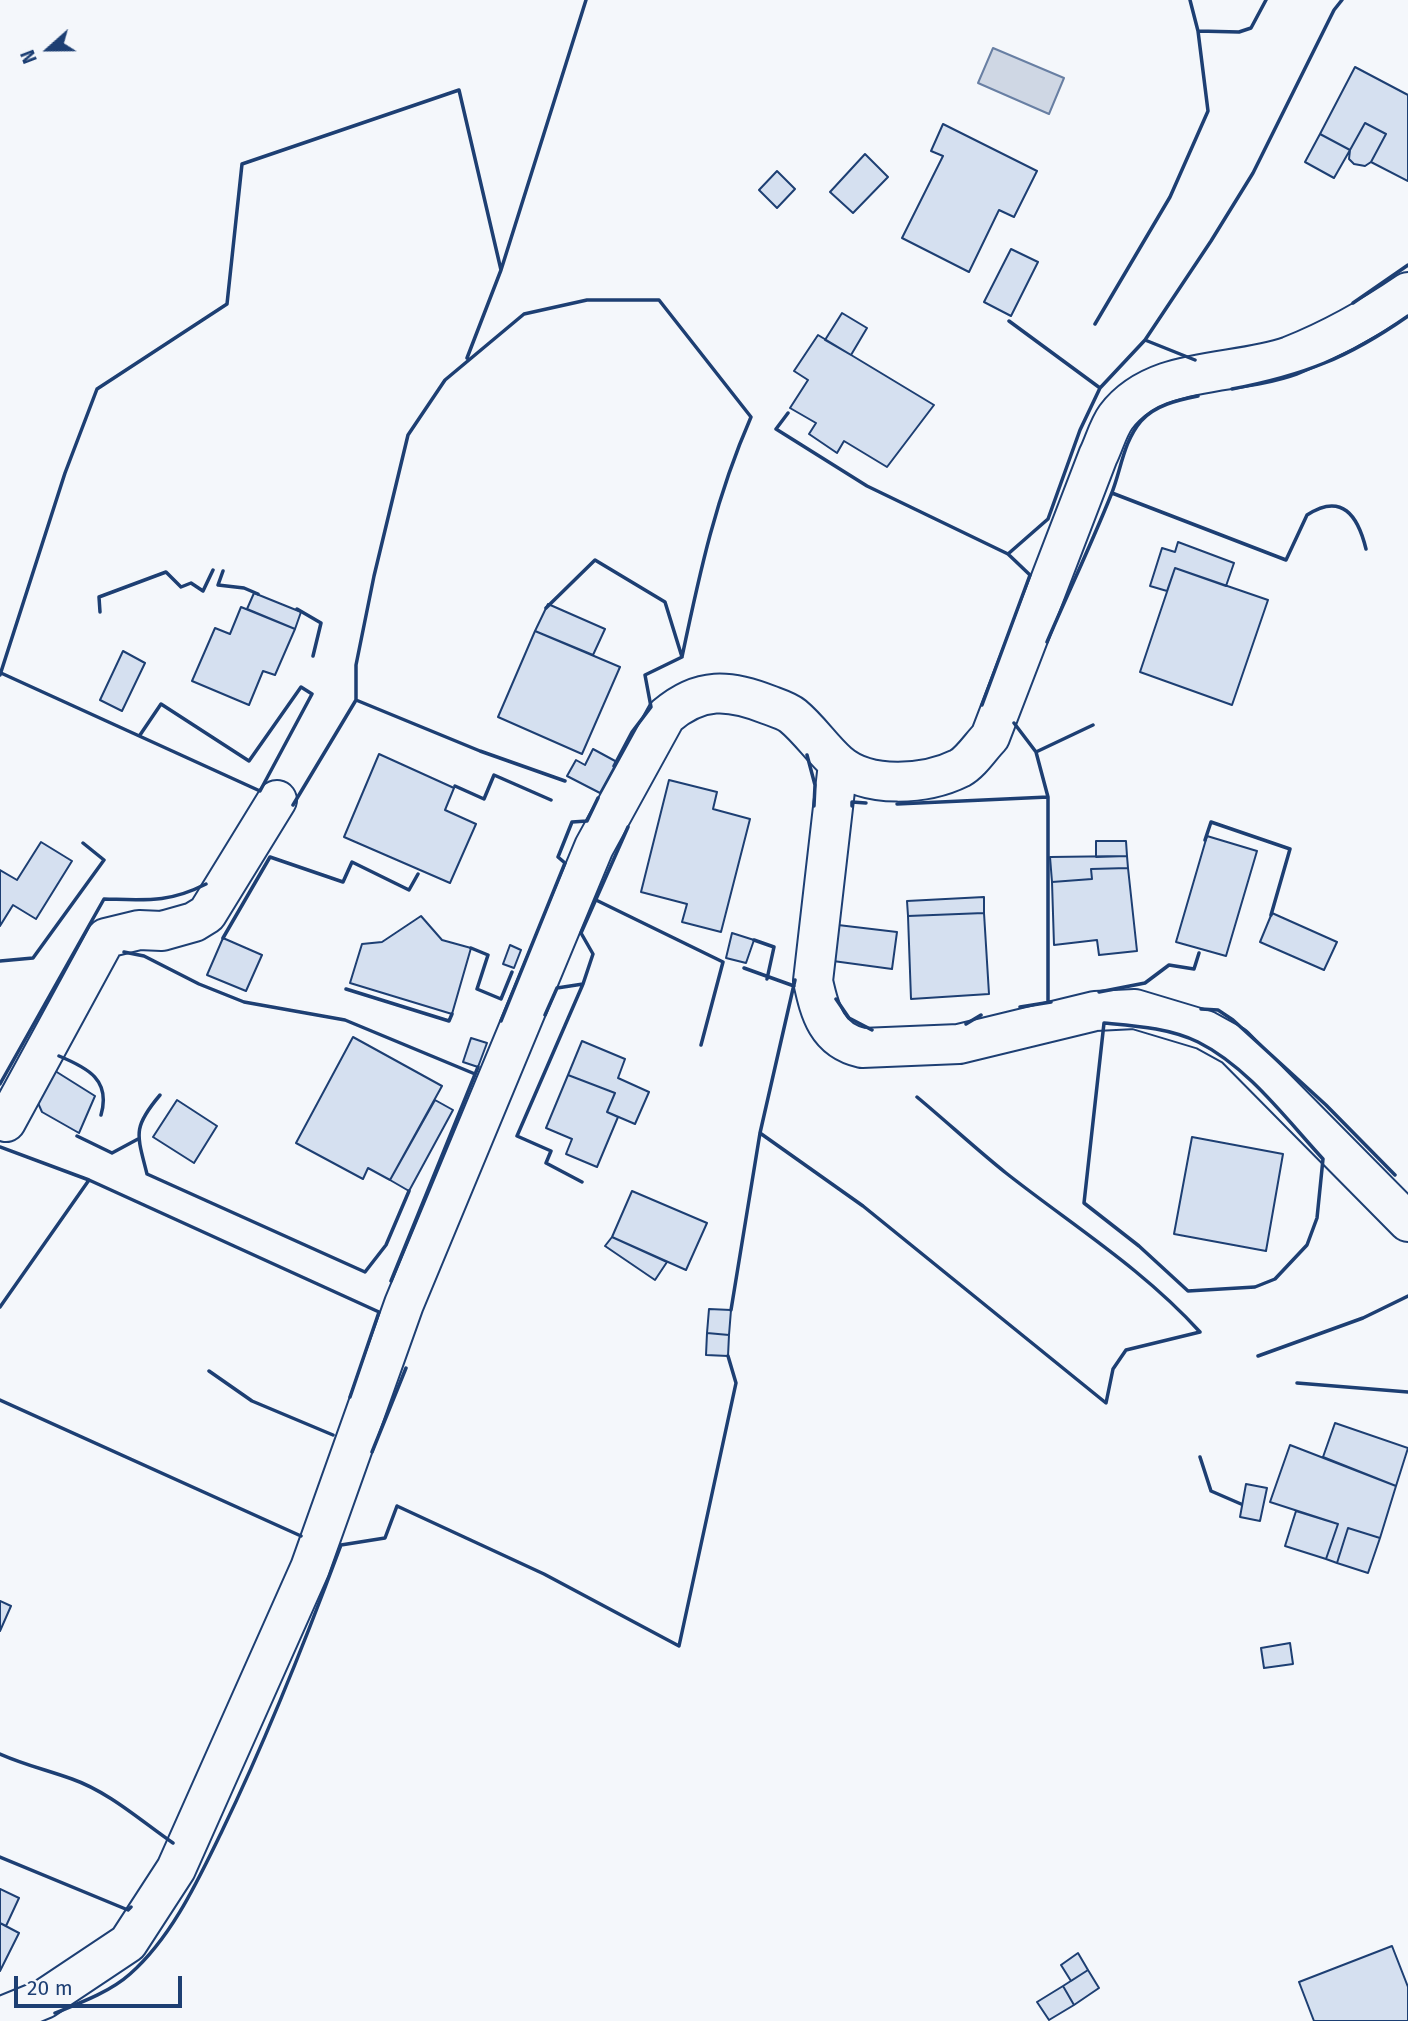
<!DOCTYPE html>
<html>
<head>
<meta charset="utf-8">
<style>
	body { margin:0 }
	#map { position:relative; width:1408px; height:2021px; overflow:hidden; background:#f4f7fb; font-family:"Fira Sans",sans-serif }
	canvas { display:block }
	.north { position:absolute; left:14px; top:14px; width:70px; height:70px; -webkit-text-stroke:5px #f4f7fb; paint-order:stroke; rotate:249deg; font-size:19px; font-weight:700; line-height:28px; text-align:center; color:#1d3f73 }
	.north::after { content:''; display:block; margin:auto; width:24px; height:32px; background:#1d3f73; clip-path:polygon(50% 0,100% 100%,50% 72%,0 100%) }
	.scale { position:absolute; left:14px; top:1976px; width:168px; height:32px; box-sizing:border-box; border:4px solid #1d3f73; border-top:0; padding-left:9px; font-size:21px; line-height:24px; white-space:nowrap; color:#1d3f73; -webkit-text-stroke:5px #f4f7fb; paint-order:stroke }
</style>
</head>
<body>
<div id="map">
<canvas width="1408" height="2021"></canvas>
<div class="north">N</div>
<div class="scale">20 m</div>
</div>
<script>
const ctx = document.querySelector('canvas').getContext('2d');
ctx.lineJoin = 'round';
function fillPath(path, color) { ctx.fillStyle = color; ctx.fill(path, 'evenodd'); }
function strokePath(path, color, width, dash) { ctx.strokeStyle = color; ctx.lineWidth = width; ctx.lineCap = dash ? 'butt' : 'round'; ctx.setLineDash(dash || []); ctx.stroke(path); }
const water = new Path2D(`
	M 993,48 L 1064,78 L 1049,114 L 978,83 Z`);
const building = new Path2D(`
	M 1355,67 L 1408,95 L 1408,181 L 1371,162 L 1386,134 L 1365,123 L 1350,150 L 1320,134 Z
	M 1365,123 L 1386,134 L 1371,162 L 1365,166 L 1354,164 L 1349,159 L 1350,150 Z
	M 943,124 L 1037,171 L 1014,217 L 999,210 L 969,272 L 902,238 L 943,156 L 931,151 Z
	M 1320,134 L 1350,150 L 1334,178 L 1305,162 Z
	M 865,154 L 888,177 L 853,213 L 830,192 Z
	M 777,171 L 795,189 L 777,208 L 759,190 Z
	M 1011,249 L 1038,262 L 1011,316 L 984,302 Z
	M 842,313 L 867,328 L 851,355 L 825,340 Z
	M 818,335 L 934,405 L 887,467 L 844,441 L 837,453 L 809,434 L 816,423 L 790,408 L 808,380 L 794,371 Z
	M 1178,542 L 1234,563 L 1226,586 L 1175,568 L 1167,591 L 1150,586 L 1162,548 L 1175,552 Z
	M 1175,568 L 1268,600 L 1232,705 L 1140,672 Z
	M 254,593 L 301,612 L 295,629 L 247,609 Z
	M 548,604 L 605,629 L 593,655 L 535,631 Z
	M 241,607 L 295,629 L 275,675 L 263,671 L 249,705 L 192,681 L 215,628 L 230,634 Z
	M 535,631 L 620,667 L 582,754 L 498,717 Z
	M 123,651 L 145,663 L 122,711 L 100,700 Z
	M 593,749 L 617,762 L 600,793 L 567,776 L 576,760 L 585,765 Z
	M 379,754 L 454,788 L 445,810 L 476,824 L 450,883 L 344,837 Z
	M 669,780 L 717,792 L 713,809 L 750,819 L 721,932 L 682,922 L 687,904 L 641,892 Z
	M 1207,836 L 1257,851 L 1226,956 L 1176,942 Z
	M 1096,841 L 1126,841 L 1127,856 L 1096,857 Z
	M 41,842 L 72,861 L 36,919 L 13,905 L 0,926 L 0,870 L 17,880 Z
	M 1127,856 L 1128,868 L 1091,869 L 1092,879 L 1052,882 L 1050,857 Z
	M 1128,868 L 1137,951 L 1099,955 L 1097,940 L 1054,945 L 1052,882 L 1092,879 L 1091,869 Z
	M 984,897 L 984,913 L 908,916 L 907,901 Z
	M 984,913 L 989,994 L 911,999 L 908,916 Z
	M 1272,913 L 1337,942 L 1324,970 L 1260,942 Z
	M 421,916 L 442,940 L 471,948 L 452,1014 L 350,983 L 362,944 L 382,942 Z
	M 838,925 L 897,932 L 892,969 L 833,961 Z
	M 732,933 L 754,940 L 746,963 L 726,958 Z
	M 223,938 L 262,955 L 246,991 L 207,975 Z
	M 510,945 L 521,950 L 514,968 L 503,964 Z
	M 353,1037 L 442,1086 L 390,1180 L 368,1168 L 363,1179 L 296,1143 Z
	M 471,1038 L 487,1043 L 478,1067 L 463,1062 Z
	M 582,1041 L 625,1059 L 618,1078 L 649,1092 L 635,1124 L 607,1112 L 615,1093 L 568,1075 Z
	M 52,1069 L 95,1096 L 79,1133 L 42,1112 L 38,1103 Z
	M 568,1075 L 615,1093 L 607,1112 L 618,1117 L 597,1167 L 566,1154 L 572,1139 L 546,1128 Z
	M 177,1100 L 217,1126 L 194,1163 L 153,1137 Z
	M 435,1100 L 453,1110 L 409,1191 L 390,1180 Z
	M 1192,1137 L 1283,1154 L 1266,1251 L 1174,1234 Z
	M 632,1191 L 707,1223 L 686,1270 L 612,1237 Z
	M 612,1237 L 667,1262 L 655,1280 L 605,1246 Z
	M 709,1309 L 731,1310 L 729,1335 L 707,1333 Z
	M 707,1333 L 729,1335 L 728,1356 L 706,1355 Z
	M 1335,1423 L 1408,1448 L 1396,1486 L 1323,1457 Z
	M 1290,1445 L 1396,1486 L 1380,1538 L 1348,1528 L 1337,1563 L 1326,1559 L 1338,1524 L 1270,1502 Z
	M 1246,1484 L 1267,1488 L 1260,1521 L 1240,1517 Z
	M 1296,1511 L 1338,1524 L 1326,1559 L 1285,1546 Z
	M 1348,1528 L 1380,1538 L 1368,1573 L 1337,1563 Z
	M 0,1601 L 11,1606 L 0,1631 Z
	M 1290,1643 L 1293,1664 L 1264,1668 L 1261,1648 Z
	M 0,1889 L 19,1898 L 6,1926 L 0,1923 Z
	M 0,1923 L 19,1933 L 0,1971 Z
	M 1392,1946 L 1408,1987 L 1408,2021 L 1314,2021 L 1299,1982 Z
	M 1078,1953 L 1088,1970 L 1071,1981 L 1061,1965 Z
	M 1088,1970 L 1099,1988 L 1074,2005 L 1063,1986 Z
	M 1063,1986 L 1074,2005 L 1049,2020 L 1037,2002 Z`);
const minor = new Path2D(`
	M 838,764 L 813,981 C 820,1013 827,1040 862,1048 L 959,1044 L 1095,1011 L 1135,1009 L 1205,1030 L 1234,1046 L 1408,1222
	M 6,1122 L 106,938 L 139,930 L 162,931 L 194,922 L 207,914 L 277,800
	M 0,2017 L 44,1999 L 128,1943 L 176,1869 L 310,1568 L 404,1304 L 594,847 L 666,716 C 700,687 729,689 769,705 C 777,708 787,711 793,716 C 810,730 822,749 838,763 C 867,789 926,785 960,768 C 971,762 981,746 990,737 L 1098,456 C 1104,444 1108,428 1116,417 C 1155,365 1235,376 1290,356 C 1330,340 1373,316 1408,292`);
const wall = new Path2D(`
	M 1198,31 L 1239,32 L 1251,28 L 1266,0
	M 1353,303 L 1408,265
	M 1095,324 L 1170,197 L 1208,111 L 1198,31 L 1190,0
	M 1145,340 L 1195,360
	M 467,358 L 501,270
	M 1100,388 L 1145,340 L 1211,241 L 1253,173 L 1334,10 L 1342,0
	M 1232,389 C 1304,375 1348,358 1408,316
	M 788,413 L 776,429 L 867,486 L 1008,554 L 1030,575 L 982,705
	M 1112,493 L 1286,560 L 1307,515 C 1342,492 1358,516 1366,549
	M 1008,554 L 1048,519 L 1080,430 L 1100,388 L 1009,321
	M 223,571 L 218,585 L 244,588 L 258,594
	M 297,609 L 321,623 L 313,656
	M 100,612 L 99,597 L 166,572 L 181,587 L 191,583 L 203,591 L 213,570
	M 1047,642 C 1068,593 1091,545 1111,495 C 1121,471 1123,442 1141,421 C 1155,405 1178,400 1198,396
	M 1,673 L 260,791 L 312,694 L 301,687 L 249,761 L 161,704 L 140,735
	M 0,675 L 65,473 L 97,389 L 227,304 L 242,164 L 459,90 L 501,270 L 586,0
	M 356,700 L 356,665 L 374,576 L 408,435 L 445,380 L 524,314 L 587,300 L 659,300 L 751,417 C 716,497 700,571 682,657 L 665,602 L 595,560 L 546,608
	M 1014,723 L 1036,752 L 1048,797 L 1048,1002
	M 1036,752 L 1093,725
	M 807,755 L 815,785 L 814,806
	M 614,766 L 632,732 L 651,707 L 645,675 L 682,657
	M 455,786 L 484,799 L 494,775 L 551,800
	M 897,804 L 1048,797
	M 293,805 L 356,700 L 480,751 L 565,781
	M 852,806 L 852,802 L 866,803
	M 1205,840 L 1211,822 L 1290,849 L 1271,915
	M 596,900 L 723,962 L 701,1045
	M 223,938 L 270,857 L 343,882 L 352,862 L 409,890 L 418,874
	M 754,940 L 774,947 L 767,979
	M 471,948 L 488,955 L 477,989 L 501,999 L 512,972
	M 124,952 L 144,956 L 199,984 L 244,1002 L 345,1020 L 475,1074
	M 0,961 L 33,958 L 104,860 L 83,843
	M 744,968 L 794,986
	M 346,989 L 449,1021 L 452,1014
	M 1099,992 L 1145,983 L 1169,965 L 1194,969 L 1199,953
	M 836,999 L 849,1018 L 872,1030
	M 1020,1007 L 1051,1002
	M 1201,1009 L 1218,1010 L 1233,1020 L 1326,1105 L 1395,1175
	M 545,1015 L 557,988 L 583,984
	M 501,1021 L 565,863 L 558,857 L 572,822 L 587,821 L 598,798
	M 1104,1023 C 1136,1026 1169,1028 1198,1042 C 1248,1067 1286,1119 1323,1159 L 1317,1218 L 1307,1245 L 1275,1279 L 1255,1287 L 1188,1291 L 1139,1246 L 1084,1203 Z
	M 966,1024 L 981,1015
	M 59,1056 C 88,1068 111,1080 101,1115
	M 0,1084 L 104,899 C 146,900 169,903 206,884
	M 160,1095 C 132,1128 137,1134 147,1174 L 365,1272 L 386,1245 L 409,1191
	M 760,1133 L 863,1206 L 1106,1403 L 1113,1369 L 1126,1350 L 1200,1332 C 1143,1269 1072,1225 1006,1173 C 976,1149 947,1122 917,1097
	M 77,1136 L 112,1153 L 138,1139
	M 0,1147 L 89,1180 L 379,1312 L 350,1397
	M 582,1182 L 546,1163 L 551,1151 L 517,1136 L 583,984 L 593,954 L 581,933 L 628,827
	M 391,1281 L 478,1067
	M 0,1307 L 89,1180
	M 731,1310 L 760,1133 L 795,980
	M 1258,1356 L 1363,1318 L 1408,1296
	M 209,1371 L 252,1401 L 333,1435
	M 1297,1383 L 1408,1392
	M 0,1400 L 301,1536
	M 372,1452 L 406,1368
	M 1200,1457 L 1211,1491 L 1241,1504
	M 0,1754 C 25,1765 47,1770 72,1779 C 109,1792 141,1821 173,1843
	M 0,1857 L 128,1910 L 131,1907
	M 55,2013 C 80,2003 110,1992 130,1974 C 172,1937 198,1880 222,1831 C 267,1738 305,1642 341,1545 L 385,1538 L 397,1506 L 544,1574 L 679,1646 L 736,1383 L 728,1356`);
fillPath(water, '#cfd7e4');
strokePath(water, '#687fa3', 2);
fillPath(building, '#d5e0f0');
strokePath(building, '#1d3f73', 2);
strokePath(minor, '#1d3f73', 42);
strokePath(minor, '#f4f7fb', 38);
strokePath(wall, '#1d3f73', 3.5);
</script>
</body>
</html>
